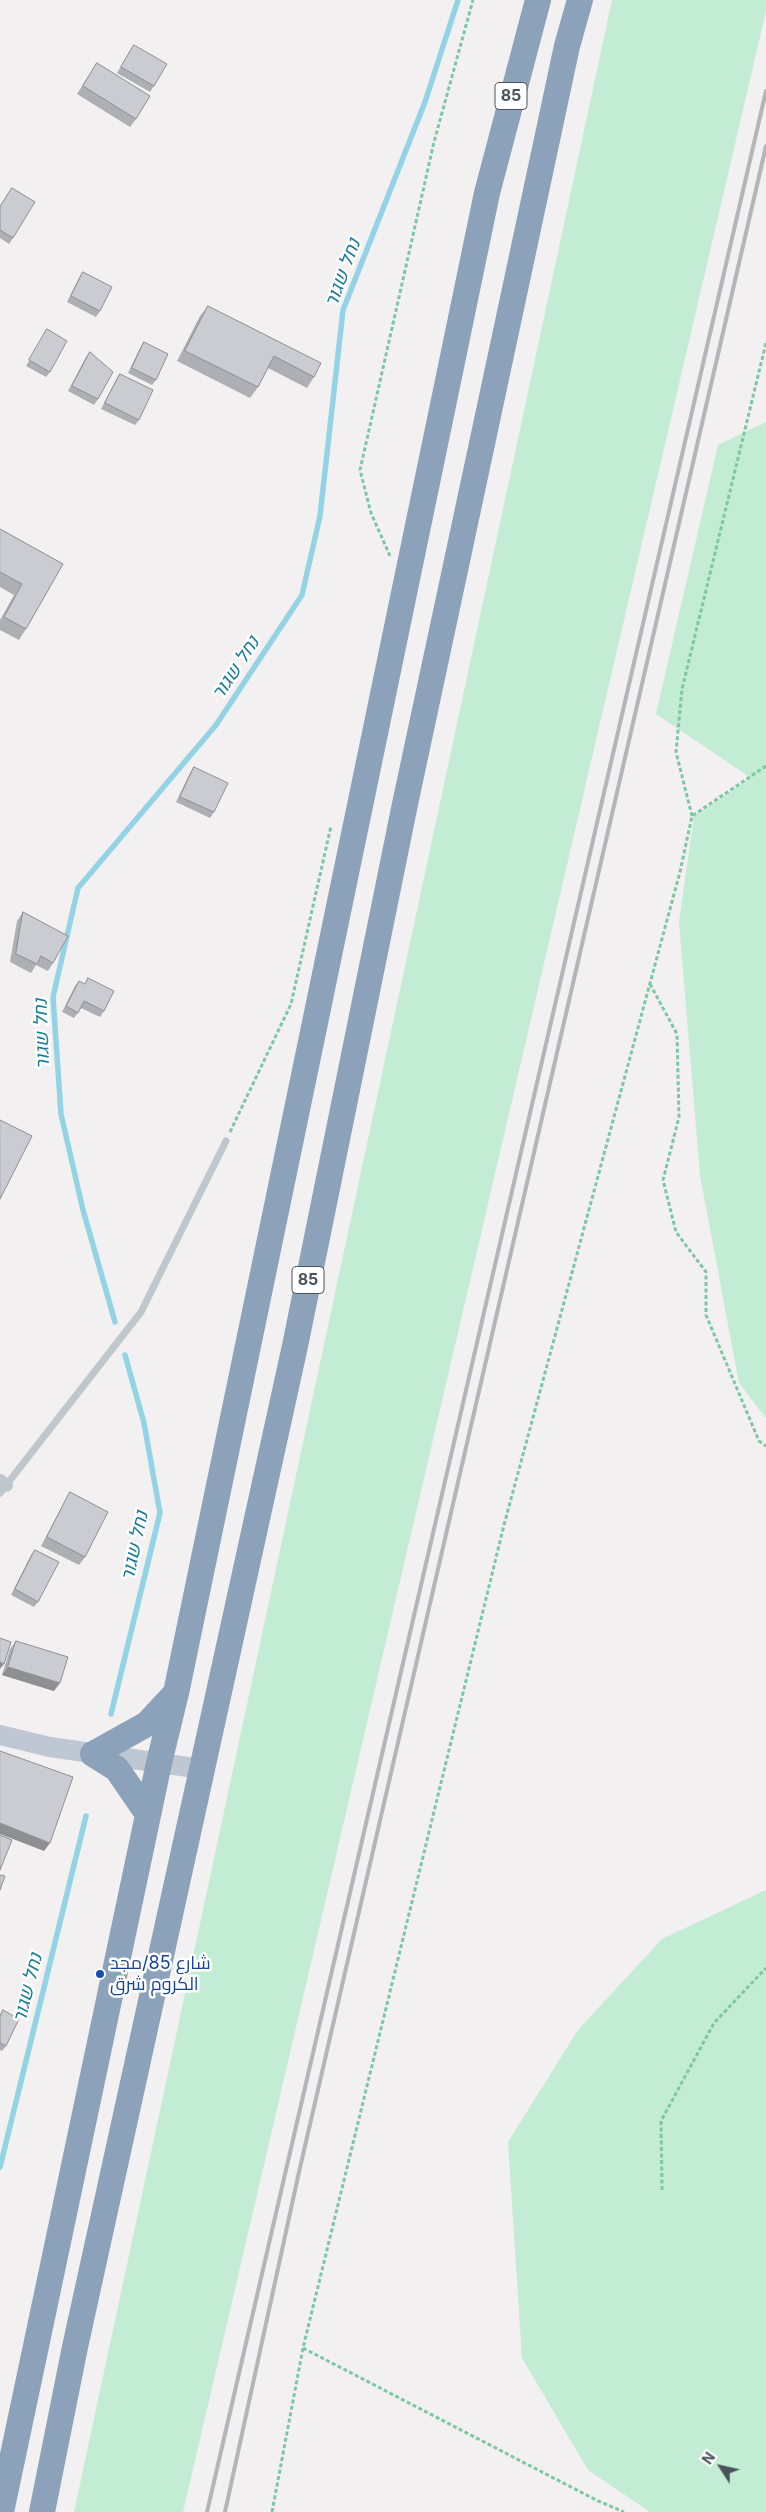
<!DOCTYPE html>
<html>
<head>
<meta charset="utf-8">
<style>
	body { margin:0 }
	#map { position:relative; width:766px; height:2512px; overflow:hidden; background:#f2f0f0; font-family:Inter,sans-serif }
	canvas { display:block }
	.north { position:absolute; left:696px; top:2442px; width:50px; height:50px; -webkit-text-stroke:4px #fff; paint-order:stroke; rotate:305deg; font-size:14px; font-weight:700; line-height:20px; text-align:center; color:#49535c }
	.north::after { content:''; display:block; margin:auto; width:18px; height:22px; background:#49535c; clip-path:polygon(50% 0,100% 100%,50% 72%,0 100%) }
</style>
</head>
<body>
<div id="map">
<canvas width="766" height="2512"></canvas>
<div class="north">N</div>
</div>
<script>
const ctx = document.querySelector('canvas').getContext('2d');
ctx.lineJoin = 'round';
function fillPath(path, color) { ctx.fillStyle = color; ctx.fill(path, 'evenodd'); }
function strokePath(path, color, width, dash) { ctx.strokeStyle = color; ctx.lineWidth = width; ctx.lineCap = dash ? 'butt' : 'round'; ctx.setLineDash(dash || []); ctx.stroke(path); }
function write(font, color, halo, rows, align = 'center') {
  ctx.font = font + ' Inter,Cairo,Heebo,sans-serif'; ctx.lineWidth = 5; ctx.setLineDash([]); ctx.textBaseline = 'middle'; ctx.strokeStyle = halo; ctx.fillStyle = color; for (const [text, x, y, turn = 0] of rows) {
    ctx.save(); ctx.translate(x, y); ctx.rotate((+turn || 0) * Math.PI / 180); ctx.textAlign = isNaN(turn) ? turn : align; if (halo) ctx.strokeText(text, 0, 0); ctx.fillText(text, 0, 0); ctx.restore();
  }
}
const green = new Path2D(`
	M 612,0 L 766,0 L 766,11 L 183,2512 L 74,2512 Z
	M 766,422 L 766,1418 L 739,1383 L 700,1175 L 679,922 L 694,816 L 751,778 L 656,714 L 718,445 Z
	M 766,1890 L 766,2512 L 650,2512 L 588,2470 L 522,2358 L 508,2142 L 578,2030 L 662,1939 Z`);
const stream = new Path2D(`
	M 115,1322 L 83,1210 L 61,1114 L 53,997 L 78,888 L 216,725 L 302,595 L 320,516 L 343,310 L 425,102 L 458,0
	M 111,1714 L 160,1513 L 144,1423 L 125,1355
	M 0,2167 L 86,1816`);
const path = new Path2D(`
	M 390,556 L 371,513 L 360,470 L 434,142 L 473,0
	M 692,816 L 676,752 L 682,689 L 766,343
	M 650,984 L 677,1034 L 679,1117 L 663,1180 L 676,1232 L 706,1272 L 706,1315 L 759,1441 L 766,1446
	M 230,1132 L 291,1004 L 331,826
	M 662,2190 L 661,2121 L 714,2023 L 766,1968
	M 303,2348 L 596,2500 L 624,2512
	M 272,2512 L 303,2348 L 504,1525 L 680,872 L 692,816 L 766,766`);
const lane = new Path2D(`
	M 0,1493 L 141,1312 L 226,1141`);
const street = new Path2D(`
	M 0,1481 L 6,1485`);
const secondary = new Path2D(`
	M 0,1735 L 50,1747 L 202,1769`);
const highway = new Path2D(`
	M 93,1754 L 147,1724 L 174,1695
	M 93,1754 L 117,1769 L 148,1814
	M 1,2512 L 159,1763 L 176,1693 L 487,193 L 538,0
	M 42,2512 L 75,2347 L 295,1346 L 405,804 L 567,46 L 580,0`);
const rail = new Path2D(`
	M 207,2512 L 766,91
	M 225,2512 L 299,2172 L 766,146`);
const wall = new Path2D(`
	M 134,45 L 154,86 L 150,92 L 117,73 Z
	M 97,63 L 136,119 L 130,127 L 77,94 Z
	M 12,188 L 13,238 L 9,244 L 0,238 L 0,206 Z
	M 83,272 L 100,311 L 96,317 L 67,302 L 79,278 Z
	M 208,306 L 314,377 L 307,388 L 268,368 L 258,387 L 250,398 L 177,361 L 200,316 Z
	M 47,329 L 50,372 L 46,377 L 26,366 Z
	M 144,342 L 156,380 L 152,385 L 128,373 L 140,348 Z
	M 90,352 L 98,399 L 94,405 L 68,391 L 86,357 Z
	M 120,374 L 139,420 L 135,425 L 101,409 L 116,380 Z
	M 0,529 L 63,564 L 26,629 L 19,640 L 0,630 L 0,620 L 14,595 L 0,587 Z
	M 194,767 L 214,812 L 210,818 L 176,802 L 190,773 Z
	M 23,912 L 53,963 L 48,971 L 36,965 L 31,973 L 10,962 L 17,921 Z
	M 88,978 L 104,1011 L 100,1017 L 81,1008 L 74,1018 L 62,1012 L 75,986 L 79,981 L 85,984 Z
	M 70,1492 L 85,1557 L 79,1565 L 41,1546 L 65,1501 Z
	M 35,1550 L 38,1602 L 34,1607 L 11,1595 L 31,1555 Z
	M 16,1641 L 54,1691 L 2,1675 L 10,1649 Z
	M 3,2010 L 6,2046 L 2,2051 L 0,2050 L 0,2015 Z`);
const shadedWall = new Path2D(`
	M 0,1662 L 4,1664 L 0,1669 Z
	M 8,1667 L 60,1683 L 54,1691 L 2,1675 Z
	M 0,1823 L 50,1843 L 44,1851 L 0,1834 Z`);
const building = new Path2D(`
	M 134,45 L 167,64 L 154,86 L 121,67 Z
	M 97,63 L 150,96 L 136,119 L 83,86 Z
	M 12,188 L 35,202 L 13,238 L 0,230 L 0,207 Z
	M 83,272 L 112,287 L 100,311 L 71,296 Z
	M 208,306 L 321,363 L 314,377 L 274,356 L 258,387 L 185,351 Z
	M 47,329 L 67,341 L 50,372 L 29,360 Z
	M 144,342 L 168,354 L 156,380 L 132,368 Z
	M 90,352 L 113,372 L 98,399 L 72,386 Z
	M 120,374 L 153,390 L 139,420 L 105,403 Z
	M 0,529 L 63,564 L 26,629 L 4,617 L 22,584 L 0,572 Z
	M 194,767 L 228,783 L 214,812 L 180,797 Z
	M 23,912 L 68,936 L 53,963 L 41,956 L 37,964 L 16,954 Z
	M 88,978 L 114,991 L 104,1011 L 84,1001 L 78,1013 L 66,1006 L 79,981 L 85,984 Z
	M 0,1120 L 32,1136 L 0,1199 Z
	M 70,1492 L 108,1512 L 85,1557 L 47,1537 Z
	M 35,1550 L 59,1562 L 38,1602 L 15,1589 Z
	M 0,1638 L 11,1642 L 4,1664 L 0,1662 Z
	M 16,1641 L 68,1657 L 60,1683 L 8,1667 Z
	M 0,1751 L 73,1777 L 50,1843 L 0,1823 Z
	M 0,1835 L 12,1840 L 0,1870 Z
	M 0,1875 L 5,1876 L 0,1890 Z
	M 3,2010 L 19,2019 L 6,2046 L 0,2043 L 0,2017 Z`);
const markers = [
	[100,1974,5,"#1a4fb4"]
];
const shields = [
	[511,96,32],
	[308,1280,32]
];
const shieldNames = [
	["85",511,96],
	["85",308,1280]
];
const transitNames = [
	["شارع 85/مجد",110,1964],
	["الكروم شرق",110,1985]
];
const waterNames = [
	["נחל שגור",343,273,-70],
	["נחל שגור",236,668,-57],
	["נחל שגור",42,1034,-92],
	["נחל שגור",135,1546,-78],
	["נחל שגור",28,1988,-76]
];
fillPath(green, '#c2ecd3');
strokePath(stream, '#93d3e5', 5.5);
strokePath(path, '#7dc7a3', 3, [4, 2.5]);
strokePath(lane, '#bfc7cd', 7);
strokePath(street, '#bfc7cd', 14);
strokePath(secondary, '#bfc8d2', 20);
strokePath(highway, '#8ba2ba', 26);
strokePath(rail, '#b2b5b9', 4);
fillPath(wall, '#aeafb5');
fillPath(shadedWall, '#8d8f93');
fillPath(building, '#caccd2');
strokePath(building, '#8d8f93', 1);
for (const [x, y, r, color] of markers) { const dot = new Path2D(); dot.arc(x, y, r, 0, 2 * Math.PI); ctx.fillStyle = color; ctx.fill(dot); strokePath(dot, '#fff', 2); }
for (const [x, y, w] of shields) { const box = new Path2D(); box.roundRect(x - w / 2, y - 13.5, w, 27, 4); ctx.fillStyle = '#fff'; ctx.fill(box); strokePath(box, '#49535c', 1); }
write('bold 16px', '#49535c', null, shieldNames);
write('18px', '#164399', '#fff', transitNames, 'left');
write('italic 19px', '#187c99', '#fff', waterNames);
</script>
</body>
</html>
